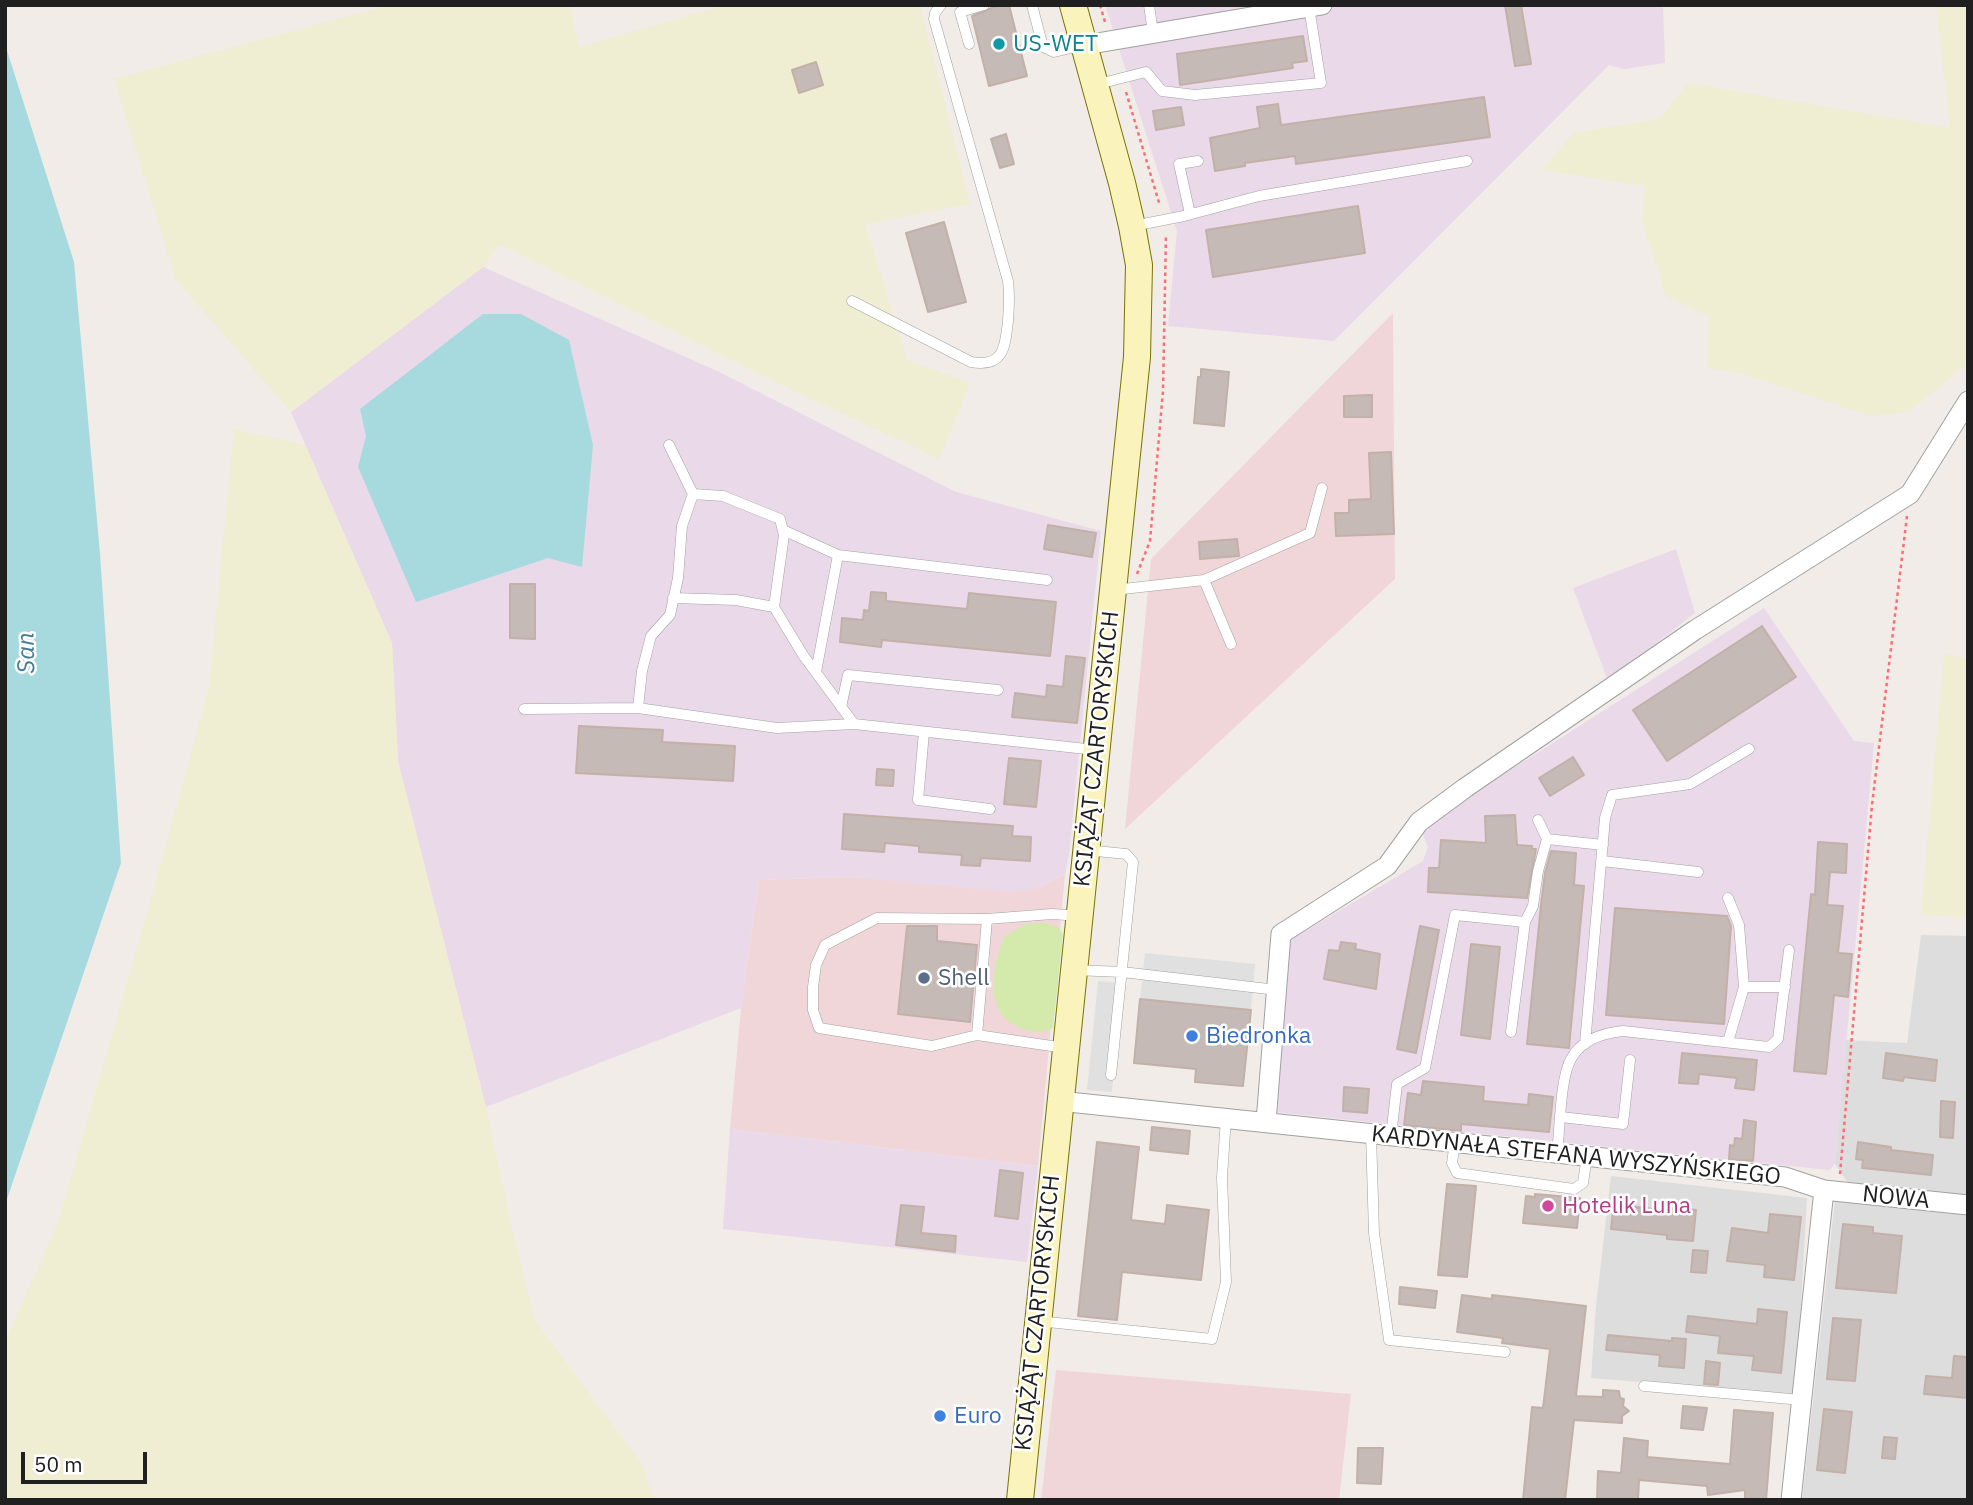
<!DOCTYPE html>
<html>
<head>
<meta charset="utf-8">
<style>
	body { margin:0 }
	#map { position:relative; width:1973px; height:1505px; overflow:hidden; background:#f1ece7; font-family:"IBM Plex Sans",sans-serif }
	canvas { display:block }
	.frame { position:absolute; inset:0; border:7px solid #202020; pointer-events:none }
	.scale { position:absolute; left:21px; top:1452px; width:126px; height:32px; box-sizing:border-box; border:4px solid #202020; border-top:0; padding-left:9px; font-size:21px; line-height:24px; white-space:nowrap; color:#202020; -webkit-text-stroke:5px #fff; paint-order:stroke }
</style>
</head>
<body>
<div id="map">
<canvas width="1973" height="1505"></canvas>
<div class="frame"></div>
<div class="scale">50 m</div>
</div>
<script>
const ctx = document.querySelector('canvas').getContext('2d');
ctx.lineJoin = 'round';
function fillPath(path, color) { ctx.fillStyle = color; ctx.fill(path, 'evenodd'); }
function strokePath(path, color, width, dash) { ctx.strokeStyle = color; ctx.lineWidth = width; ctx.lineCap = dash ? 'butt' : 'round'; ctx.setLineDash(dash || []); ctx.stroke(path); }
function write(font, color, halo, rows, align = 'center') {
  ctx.font = font + ' "IBM Plex Sans",sans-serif'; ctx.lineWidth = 5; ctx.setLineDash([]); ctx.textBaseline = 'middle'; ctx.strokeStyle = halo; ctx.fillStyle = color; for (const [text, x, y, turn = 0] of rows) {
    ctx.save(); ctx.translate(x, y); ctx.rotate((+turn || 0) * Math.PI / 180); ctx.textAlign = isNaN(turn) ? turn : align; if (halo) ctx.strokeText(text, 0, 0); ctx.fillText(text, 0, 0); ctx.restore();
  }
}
const residential = new Path2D(`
	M 1921,935 L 1968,936 L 1968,1196 L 1848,1183 L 1835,1164 L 1846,1040 L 1907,1043 Z
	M 1611,1176 L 1807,1198 L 1796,1395 L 1591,1378 L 1596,1305 Z
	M 1835,1200 L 1968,1214 L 1968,1500 L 1802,1500 Z`);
const commercial = new Path2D(`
	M 1393,313 L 1395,579 L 1125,829 L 1151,559 Z
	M 1065,874 L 1038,1166 L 730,1129 L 741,1008 L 759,880 L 849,877 L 1037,889 Z
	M 1056,1370 L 1351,1394 L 1339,1500 L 1041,1500 Z`);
const industrial = new Path2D(`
	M 1105,5 L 1663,5 L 1665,63 L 1624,69 L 1609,65 L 1334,341 L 1168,326 L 1177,231 Z
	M 483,267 L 717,371 L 956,492 L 1101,531 L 1069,855 L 1065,874 L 1037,889 L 1009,892 L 849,877 L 759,880 L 741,1008 L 486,1107 L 398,761 L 392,643 L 291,412 Z
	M 1676,549 L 1695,613 L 1608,681 L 1573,588 Z
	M 1764,608 L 1854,741 L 1874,743 L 1835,1164 L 1829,1170 L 1274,1112 L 1290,940 L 1423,861 L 1428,847 L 1420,828 Z
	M 730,1129 L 1038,1166 L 1027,1262 L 723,1229 Z`);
const farmland = new Path2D(`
	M 390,5 L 570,5 L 579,47 L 727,5 L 924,5 L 920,7 L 970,204 L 865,224 L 907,360 L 970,383 L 939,459 L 763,376 L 499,244 L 483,267 L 291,412 L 176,280 L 114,79 Z
	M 1936,5 L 1968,5 L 1968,361 L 1958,372 L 1908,412 L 1871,416 L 1741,373 L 1707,368 L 1709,317 L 1666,296 L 1642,220 L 1645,186 L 1542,170 L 1573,133 L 1659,119 L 1688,83 L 1950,128 Z
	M 234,429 L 305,445 L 392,643 L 398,762 L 486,1107 L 511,1225 L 535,1321 L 642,1464 L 654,1500 L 5,1500 L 5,1342 L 59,1219 L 151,899 L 209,687 Z
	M 1944,654 L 1968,659 L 1968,917 L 1921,915 Z`);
const grass = new Path2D(`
	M 1045,923 L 1058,927 L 1063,934 L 1053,1028 C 1040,1034 1034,1033 1021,1028 C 983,1014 991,967 1005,936 L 1026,924 Z`);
const parking = new Path2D(`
	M 1145,953 L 1255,964 L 1251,1010 L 1140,999 Z
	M 1098,981 L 1123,983 L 1112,1092 L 1087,1090 Z`);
const water = new Path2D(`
	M 5,44 L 74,262 L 100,554 L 121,863 L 5,1205 Z
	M 483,314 L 521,314 L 569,340 L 593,445 L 582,567 L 548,558 L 416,602 L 358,467 L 366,436 L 360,409 Z`);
const building = new Path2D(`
	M 999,5 L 1009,5 L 1027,76 L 989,86 L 972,16 Z
	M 1505,5 L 1521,5 L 1531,64 L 1515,66 Z
	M 1303,36 L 1307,61 L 1292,63 L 1293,68 L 1180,85 L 1177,54 Z
	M 816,62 L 823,85 L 799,93 L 792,70 Z
	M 1484,97 L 1490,137 L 1296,164 L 1295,156 L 1245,163 L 1245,166 L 1215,171 L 1210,138 L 1260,128 L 1257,107 L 1278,104 L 1281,125 Z
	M 1181,107 L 1184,125 L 1156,130 L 1153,111 Z
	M 1006,134 L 1014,164 L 1000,168 L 991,139 Z
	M 1358,206 L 1365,253 L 1213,277 L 1206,230 Z
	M 944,222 L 966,302 L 928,312 L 906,233 Z
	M 1201,369 L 1229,372 L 1224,426 L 1194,423 L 1198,377 L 1201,377 Z
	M 1372,395 L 1372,417 L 1344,417 L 1344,396 Z
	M 1391,452 L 1394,534 L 1336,536 L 1335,513 L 1349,513 L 1349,500 L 1371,499 L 1369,453 Z
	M 1048,525 L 1096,533 L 1092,557 L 1044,549 Z
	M 1237,539 L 1239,556 L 1200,559 L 1199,542 Z
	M 510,584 L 535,584 L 535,639 L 510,638 Z
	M 871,592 L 886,593 L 886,601 L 967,609 L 969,593 L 1056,602 L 1050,656 L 882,640 L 881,647 L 840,642 L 842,618 L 863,620 L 864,610 L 869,611 Z
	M 1762,626 L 1796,677 L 1667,761 L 1633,710 Z
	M 1066,656 L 1085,658 L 1077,723 L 1012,717 L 1015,693 L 1046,697 L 1047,685 L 1063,687 Z
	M 579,726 L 663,730 L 662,742 L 735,746 L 733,781 L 576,773 Z
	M 1573,757 L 1584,775 L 1550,796 L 1539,778 Z
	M 1009,758 L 1041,761 L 1036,807 L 1004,804 Z
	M 877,769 L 894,770 L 893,786 L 876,785 Z
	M 844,814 L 1013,826 L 1012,836 L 1031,837 L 1030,861 L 981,858 L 980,866 L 961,865 L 962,855 L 919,852 L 919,846 L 885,843 L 884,852 L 842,849 Z
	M 1515,815 L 1517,845 L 1532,846 L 1532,849 L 1536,849 L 1527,898 L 1428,892 L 1429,868 L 1439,868 L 1441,840 L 1486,843 L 1485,816 Z
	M 1818,842 L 1847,844 L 1846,873 L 1830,872 L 1827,905 L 1843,906 L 1838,953 L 1852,954 L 1848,997 L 1834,995 L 1826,1074 L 1794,1071 L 1811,894 L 1815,895 Z
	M 1551,851 L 1576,853 L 1574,885 L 1584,886 L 1569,1048 L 1527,1044 L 1541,905 L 1545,873 Z
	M 1615,908 L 1727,916 L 1731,926 L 1724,1024 L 1606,1015 Z
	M 907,926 L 937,926 L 937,941 L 977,945 L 970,1022 L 898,1014 Z
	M 1420,926 L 1439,930 L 1416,1053 L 1397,1049 Z
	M 1341,942 L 1356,944 L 1355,949 L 1380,954 L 1376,989 L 1324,979 L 1329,950 L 1339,951 Z
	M 1471,944 L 1500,947 L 1490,1039 L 1461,1035 Z
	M 1140,999 L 1251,1010 L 1243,1086 L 1195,1082 L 1196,1069 L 1134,1063 Z
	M 1682,1053 L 1757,1060 L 1754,1090 L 1735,1088 L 1737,1078 L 1699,1074 L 1698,1084 L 1679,1083 Z
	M 1886,1053 L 1937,1060 L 1935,1081 L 1904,1077 L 1903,1081 L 1883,1078 Z
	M 1423,1081 L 1484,1087 L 1483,1101 L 1528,1105 L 1529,1094 L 1553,1097 L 1549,1132 L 1461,1124 L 1461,1131 L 1404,1125 L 1408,1093 L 1421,1095 Z
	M 1344,1087 L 1369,1089 L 1367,1113 L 1343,1111 Z
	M 1941,1101 L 1955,1102 L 1953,1138 L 1940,1137 Z
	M 1744,1120 L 1756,1122 L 1753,1161 L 1729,1159 L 1730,1145 L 1734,1146 L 1735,1138 L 1742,1139 Z
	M 1152,1127 L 1190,1131 L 1188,1154 L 1150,1150 Z
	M 1097,1142 L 1139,1147 L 1131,1220 L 1165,1224 L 1167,1205 L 1209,1210 L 1201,1280 L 1122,1272 L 1117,1320 L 1078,1316 Z
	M 1858,1142 L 1891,1147 L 1891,1150 L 1933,1155 L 1931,1175 L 1862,1168 L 1863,1160 L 1856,1159 Z
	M 1000,1170 L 1023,1173 L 1018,1219 L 995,1216 Z
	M 1447,1184 L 1476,1186 L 1467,1277 L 1438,1275 Z
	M 1535,1194 L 1580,1198 L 1577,1228 L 1523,1223 L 1526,1196 L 1535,1197 Z
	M 901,1205 L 924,1207 L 921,1233 L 956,1236 L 955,1252 L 896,1245 Z
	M 1622,1205 L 1669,1211 L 1670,1208 L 1696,1210 L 1693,1241 L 1667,1239 L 1667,1235 L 1611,1229 L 1613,1211 L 1622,1212 Z
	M 1770,1214 L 1801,1217 L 1794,1280 L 1764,1277 L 1765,1265 L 1727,1261 L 1732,1228 L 1768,1233 Z
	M 1843,1224 L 1873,1227 L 1873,1233 L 1902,1236 L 1896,1293 L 1836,1288 Z
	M 1693,1250 L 1708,1251 L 1706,1273 L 1691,1272 Z
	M 1400,1287 L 1437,1291 L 1435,1308 L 1399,1304 Z
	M 1462,1295 L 1492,1299 L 1492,1295 L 1586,1306 L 1576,1396 L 1603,1397 L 1603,1390 L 1619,1391 L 1620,1398 L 1624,1399 L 1623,1406 L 1629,1411 L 1622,1416 L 1622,1423 L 1574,1420 L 1565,1500 L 1523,1500 L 1532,1407 L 1543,1408 L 1550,1349 L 1502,1343 L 1503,1338 L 1457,1332 Z
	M 1758,1309 L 1787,1312 L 1781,1373 L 1752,1370 L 1754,1356 L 1718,1353 L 1720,1336 L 1686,1332 L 1688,1316 L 1757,1324 Z
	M 1833,1318 L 1861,1320 L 1855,1381 L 1827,1379 Z
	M 1608,1335 L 1672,1341 L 1672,1338 L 1686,1339 L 1684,1368 L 1659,1366 L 1660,1355 L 1606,1350 Z
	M 1954,1356 L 1968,1357 L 1968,1398 L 1924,1394 L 1926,1376 L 1952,1378 Z
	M 1706,1361 L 1720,1363 L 1718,1385 L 1704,1384 Z
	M 1683,1406 L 1707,1408 L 1703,1430 L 1681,1428 Z
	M 1824,1409 L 1852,1412 L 1845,1473 L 1817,1470 Z
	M 1734,1410 L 1773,1413 L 1766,1500 L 1745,1500 L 1745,1490 L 1708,1495 L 1707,1486 L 1639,1480 L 1638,1500 L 1597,1500 L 1598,1471 L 1621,1473 L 1624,1438 L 1648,1441 L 1647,1457 L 1730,1464 Z
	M 1884,1437 L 1897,1438 L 1895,1459 L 1882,1458 Z
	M 1358,1448 L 1383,1448 L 1381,1484 L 1357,1483 Z`);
const path = new Path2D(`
	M 1100,5 L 1105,22
	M 1126,92 L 1160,206
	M 1137,574 L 1150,541 L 1163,391 L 1166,234
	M 1840,1174 L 1872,805 L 1907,516`);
const service = new Path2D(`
	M 1032,5 L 1043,47 L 1054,52 L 1084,45
	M 1149,5 L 1153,33
	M 969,44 L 960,12 L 984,5
	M 1098,84 L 1146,72 L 1162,91 L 1195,95 L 1321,83 L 1309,7
	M 1190,214 L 1179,164 L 1198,161
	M 1133,226 L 1184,216 L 1259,196 L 1467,161
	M 852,301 L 971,362 C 1004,368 1005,347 1008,321 C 1009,307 1010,295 1008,281 L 934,19 L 935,13 L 941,5
	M 669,445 L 693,494
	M 783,530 L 838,555 L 1047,580
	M 1204,580 L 1231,644
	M 1114,590 L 1204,580 L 1310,533 L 1322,488
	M 673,598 L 736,600 L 774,607
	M 816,672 L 838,555
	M 841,707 L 848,675 L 998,690
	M 524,709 L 638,708
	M 854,724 L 777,728 L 638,708 L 642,671 L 651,636 L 670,615 L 678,578 L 682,526 L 693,494 L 723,496 L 780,519 L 784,535 L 774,607 L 803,655 L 854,724 L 1096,750
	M 924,732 L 918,800 L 990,809
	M 1538,820 L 1547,839 L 1603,845
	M 1086,850 L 1126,854 L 1133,862 L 1111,1075
	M 1602,861 L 1698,872
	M 1728,898 L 1739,925 L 1744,987
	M 1525,922 L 1533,906 L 1538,871 L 1547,839
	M 1074,970 L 1122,972 L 1277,990
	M 977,1035 L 987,919
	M 1728,1042 L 1744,987 L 1785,987
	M 1585,1044 L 1605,818 L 1612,795 L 1690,784 L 1749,749
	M 1065,1048 L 977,1035 L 932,1046 L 819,1028 L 813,1010 L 813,987 L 816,965 L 825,945 L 877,918 L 987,919 L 1052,914 L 1080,916
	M 1561,1117 L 1623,1124 L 1630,1060
	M 1371,1134 L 1374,1233 L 1389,1340 L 1505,1352
	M 1391,1136 L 1397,1084 L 1425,1068 L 1455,915 L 1525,922 L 1511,1032
	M 1455,1142 L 1452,1163 L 1457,1173 L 1574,1189 L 1583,1183 L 1587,1156
	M 1557,1153 C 1560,1130 1560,1078 1571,1059 C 1581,1040 1603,1033 1623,1031 L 1769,1047 L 1778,1039 L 1789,950
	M 1038,1321 L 1212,1339 L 1226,1282 L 1222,1177 L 1226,1118
	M 1644,1386 L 1802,1400`);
const minor = new Path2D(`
	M 1085,45 L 1322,5
	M 1059,1101 L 1785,1177 L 1824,1190 L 1791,1500
	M 1266,1122 L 1281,934 L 1387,866 L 1419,822 L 1465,788 L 1695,630 L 1910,494 L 1968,401
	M 1824,1190 L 1968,1205`);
const secondary = new Path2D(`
	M 1020,1500 C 1058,1119 1098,738 1137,357 L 1139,265 L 1132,226 L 1122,183 L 1073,5`);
const markers = [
	[999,44,7,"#0f9aa8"],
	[924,978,7,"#5c6f8a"],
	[1192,1036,7,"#3f7fe0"],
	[1548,1206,7,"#d1479c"],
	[940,1416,7,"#3f7fe0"]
];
const cultureNames = [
	["US-WET",1013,44]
];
const streetNames = [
	["KSIĄŻĄT CZARTORYSKICH",1097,749,-84],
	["KARDYNAŁA STEFANA WYSZYŃSKIEGO",1576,1156,6],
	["NOWA",1896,1198,6],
	["KSIĄŻĄT CZARTORYSKICH",1038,1313,-84]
];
const serviceNames = [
	["Shell",938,978]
];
const shopNames = [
	["Biedronka",1206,1036],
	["Euro",954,1416]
];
const hotelNames = [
	["Hotelik Luna",1562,1206]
];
const waterNames = [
	["San",27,653,-91]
];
fillPath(residential, '#dedddd');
fillPath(commercial, '#f1d6d9');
fillPath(industrial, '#ead9e9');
fillPath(farmland, '#efedd2');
fillPath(grass, '#d4eaad');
fillPath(parking, '#e0e0e0');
fillPath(water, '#a7dade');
fillPath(building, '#c5bab6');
strokePath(building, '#c2b0a9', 2);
strokePath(service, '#a1a1a1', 11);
strokePath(minor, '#a1a1a1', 21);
strokePath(secondary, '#797405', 28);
strokePath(path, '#fa6f76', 2.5, [3.5, 3.5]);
strokePath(service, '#fff', 10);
strokePath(minor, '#fff', 19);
strokePath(secondary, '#faf3bc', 26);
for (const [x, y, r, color] of markers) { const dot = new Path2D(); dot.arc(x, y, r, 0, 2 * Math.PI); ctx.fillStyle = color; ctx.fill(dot); strokePath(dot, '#fff', 2.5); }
write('23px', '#0d838f', '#fff', cultureNames, 'left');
write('23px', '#202020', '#fff', streetNames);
write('23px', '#4e5e75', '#fff', serviceNames, 'left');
write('23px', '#366cbe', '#fff', shopNames, 'left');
write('23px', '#b23c85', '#fff', hotelNames, 'left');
write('italic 24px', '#437b98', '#fff', waterNames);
</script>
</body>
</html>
